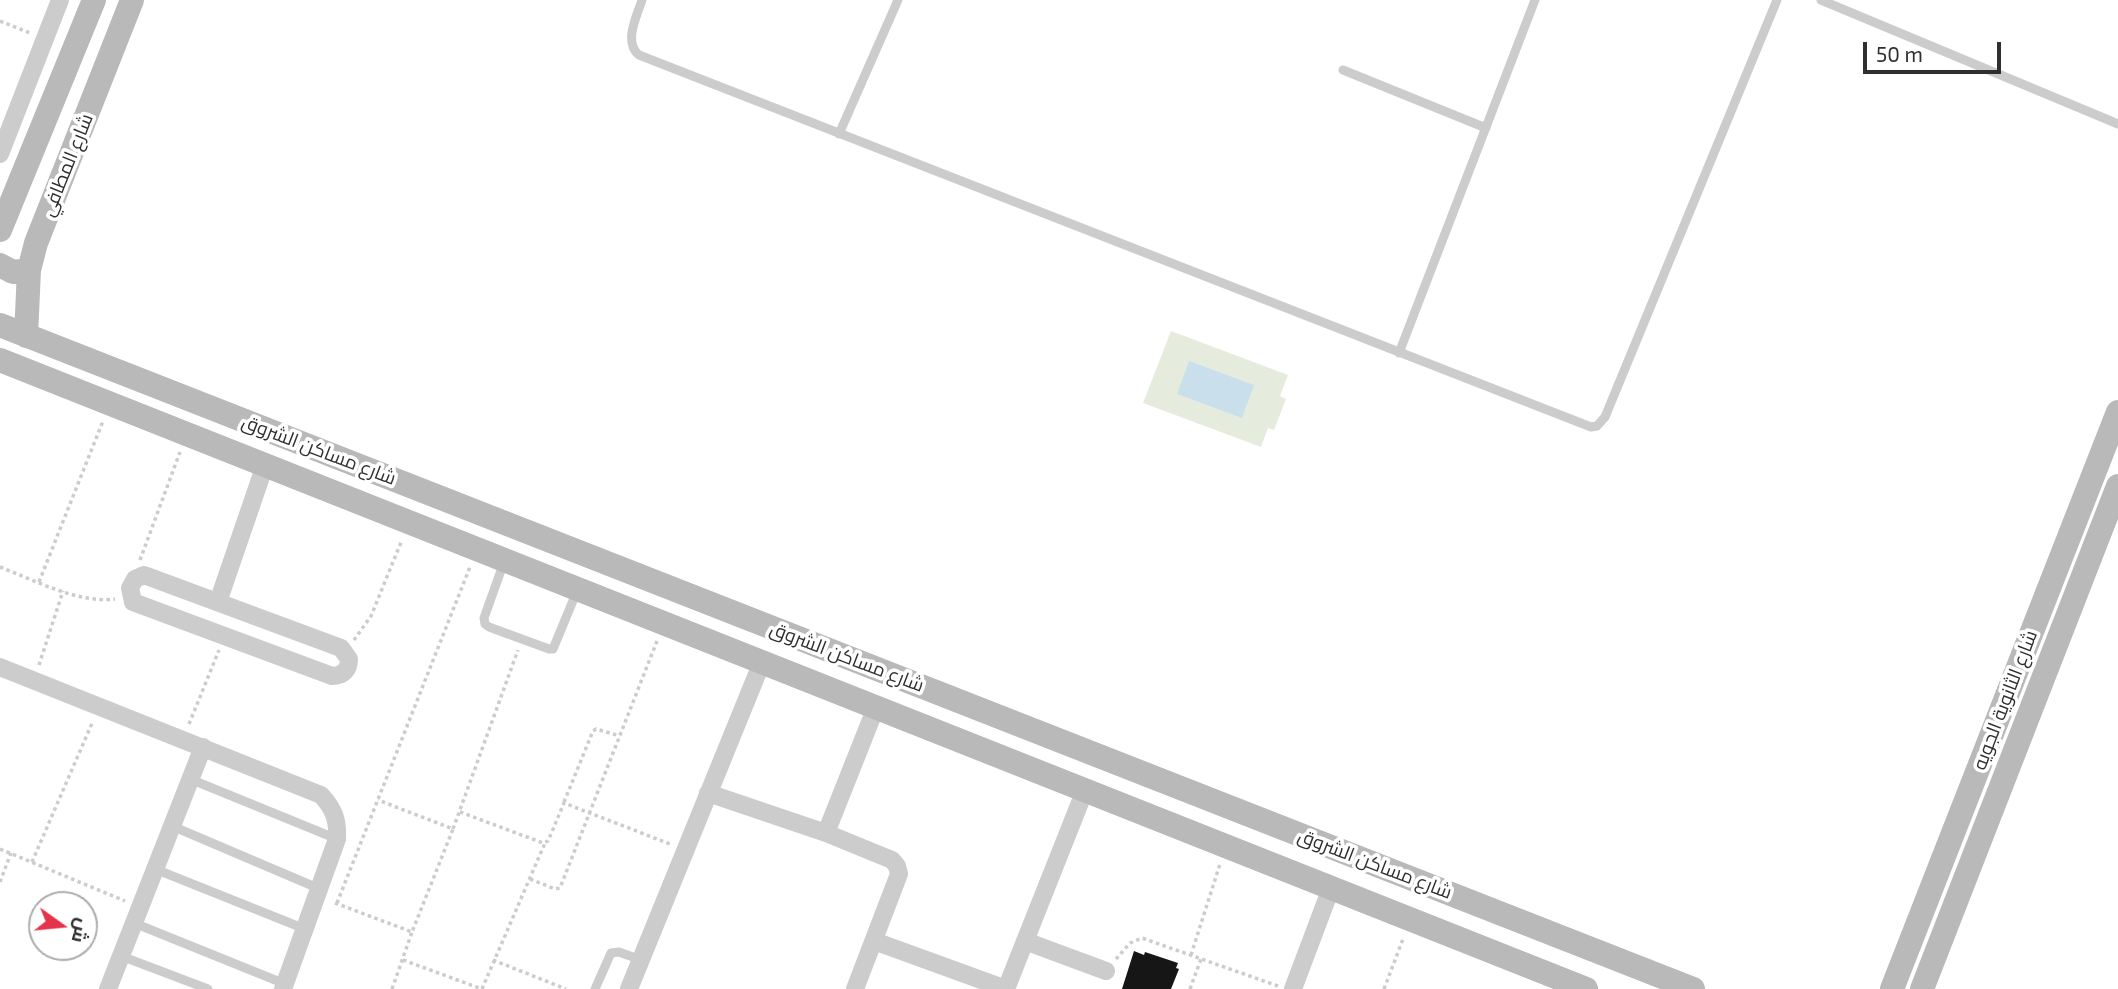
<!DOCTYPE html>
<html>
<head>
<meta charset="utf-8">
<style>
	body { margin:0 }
	#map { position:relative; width:2118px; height:989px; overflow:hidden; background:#fff; font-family:"Exo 2",Cairo,sans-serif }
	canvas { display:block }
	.north { position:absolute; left:28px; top:891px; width:70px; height:70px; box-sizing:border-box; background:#fff; border:2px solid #acacac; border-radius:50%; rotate:105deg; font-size:19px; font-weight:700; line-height:28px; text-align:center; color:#2f2f2f }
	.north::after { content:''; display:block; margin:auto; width:24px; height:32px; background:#e4334b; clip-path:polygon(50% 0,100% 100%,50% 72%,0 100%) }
	.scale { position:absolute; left:1863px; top:42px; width:138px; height:32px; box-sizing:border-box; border:4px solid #2f2f2f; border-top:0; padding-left:9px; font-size:21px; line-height:24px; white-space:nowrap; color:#2f2f2f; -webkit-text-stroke:5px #fff; paint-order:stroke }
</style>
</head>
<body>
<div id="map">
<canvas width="2118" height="989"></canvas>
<div class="north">ش</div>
<div class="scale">50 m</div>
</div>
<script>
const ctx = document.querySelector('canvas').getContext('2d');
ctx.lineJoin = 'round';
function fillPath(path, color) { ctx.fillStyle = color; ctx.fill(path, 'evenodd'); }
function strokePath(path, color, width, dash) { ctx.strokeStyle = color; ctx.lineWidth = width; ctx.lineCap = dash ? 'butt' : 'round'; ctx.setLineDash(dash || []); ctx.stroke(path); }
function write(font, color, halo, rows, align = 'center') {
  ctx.font = font + ' "Exo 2",Cairo,sans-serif'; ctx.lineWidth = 7; ctx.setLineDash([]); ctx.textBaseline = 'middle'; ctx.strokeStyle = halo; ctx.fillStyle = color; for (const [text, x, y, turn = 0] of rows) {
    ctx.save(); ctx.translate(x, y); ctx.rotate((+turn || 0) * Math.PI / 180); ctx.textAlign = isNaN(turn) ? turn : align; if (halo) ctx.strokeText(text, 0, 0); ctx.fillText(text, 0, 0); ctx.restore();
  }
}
const green = new Path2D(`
	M 1171,331 L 1288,375 L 1280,396 L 1286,399 L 1274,430 L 1268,428 L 1261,447 L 1143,403 Z`);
const water = new Path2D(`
	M 1189,361 L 1254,385 L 1242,418 L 1177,394 Z`);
const building = new Path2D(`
	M 1134,951 L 1144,955 L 1145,952 L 1178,963 L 1176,968 L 1179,969 L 1171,989 L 1122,989 Z`);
const path = new Path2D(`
	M 0,21 L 30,33
	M 140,560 L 180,452
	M 0,567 C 34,580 79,604 115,599
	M 39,582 L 103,421
	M 354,640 L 371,616 L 402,540
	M 39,665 L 63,591
	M 189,724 L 219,650
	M 564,802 L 593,731 L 596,729 L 620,736
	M 460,812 L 543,843 L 548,841 L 564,803 L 670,844
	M 453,829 L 518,650
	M 0,849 L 125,901
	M 32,862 L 93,721
	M 530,879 L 555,889 L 560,888 L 657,641
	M 0,882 L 11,853
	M 335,903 L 412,932 L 453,829 L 378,800
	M 337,903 L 470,567
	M 1191,955 L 1220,864
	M 1116,959 L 1130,943 L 1142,938 L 1278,986
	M 403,960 L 482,989
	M 493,960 L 566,989
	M 392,989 L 412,932
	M 482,989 L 545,843
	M 1190,989 L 1201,959
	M 1384,989 L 1403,939`);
const lane = new Path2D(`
	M 642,0 C 637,16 623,42 639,55 L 1591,427 L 1597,426 L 1605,417 L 1777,0
	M 1821,0 L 2118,124
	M 1343,70 L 1486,128
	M 839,134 L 898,0
	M 1399,353 L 1535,0
	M 504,562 L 484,618 L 485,624 L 489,627 L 549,649 L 553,649 L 577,591
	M 190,779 L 337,839
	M 172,826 L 320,889
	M 155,869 L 305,929
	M 134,923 L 285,984
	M 121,956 L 208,989
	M 595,989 L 611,953 L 619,952 L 641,960`);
const street = new Path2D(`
	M 0,154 L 60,0
	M 144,575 L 341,648 L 349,659 C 349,670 343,676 332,676 L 133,602 L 130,588 L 135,579 Z
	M 218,602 L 265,465
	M 0,667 L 321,795 C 334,809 338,820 337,839 L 283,989
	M 708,793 L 826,833
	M 874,941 L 1006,989 L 1085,790
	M 1025,941 L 1106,971
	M 108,989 L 203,747
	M 629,989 L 762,662
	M 855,989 L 899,874 L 897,866 L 892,860 L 826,833 L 876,707
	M 1293,989 L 1331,888`);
const secondary = new Path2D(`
	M 0,230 L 94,0
	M 0,265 L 13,272 L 29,270
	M 0,325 L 1693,989
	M 26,336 L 29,270 L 36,243 L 132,0
	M 0,360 L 1586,989
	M 1892,989 L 2118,412
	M 1922,989 L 2118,486`);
const streetNames = [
	["شارع المطافي",67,165,-68],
	["شارع مساكن الشروق",319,450,21],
	["شارع مساكن الشروق",847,657,21],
	["شارع الثانوية الجويه",2005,700,-69],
	["شارع مساكن الشروق",1375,864,21]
];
fillPath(green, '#e6ecdd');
fillPath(water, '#c9e0ec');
fillPath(building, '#161616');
strokePath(path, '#ccc', 3.5, [3.5, 3.5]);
strokePath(lane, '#ccc', 9);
strokePath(street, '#ccc', 18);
strokePath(secondary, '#b9b9b9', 24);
write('19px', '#2f2f2f', '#fff', streetNames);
</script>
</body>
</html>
